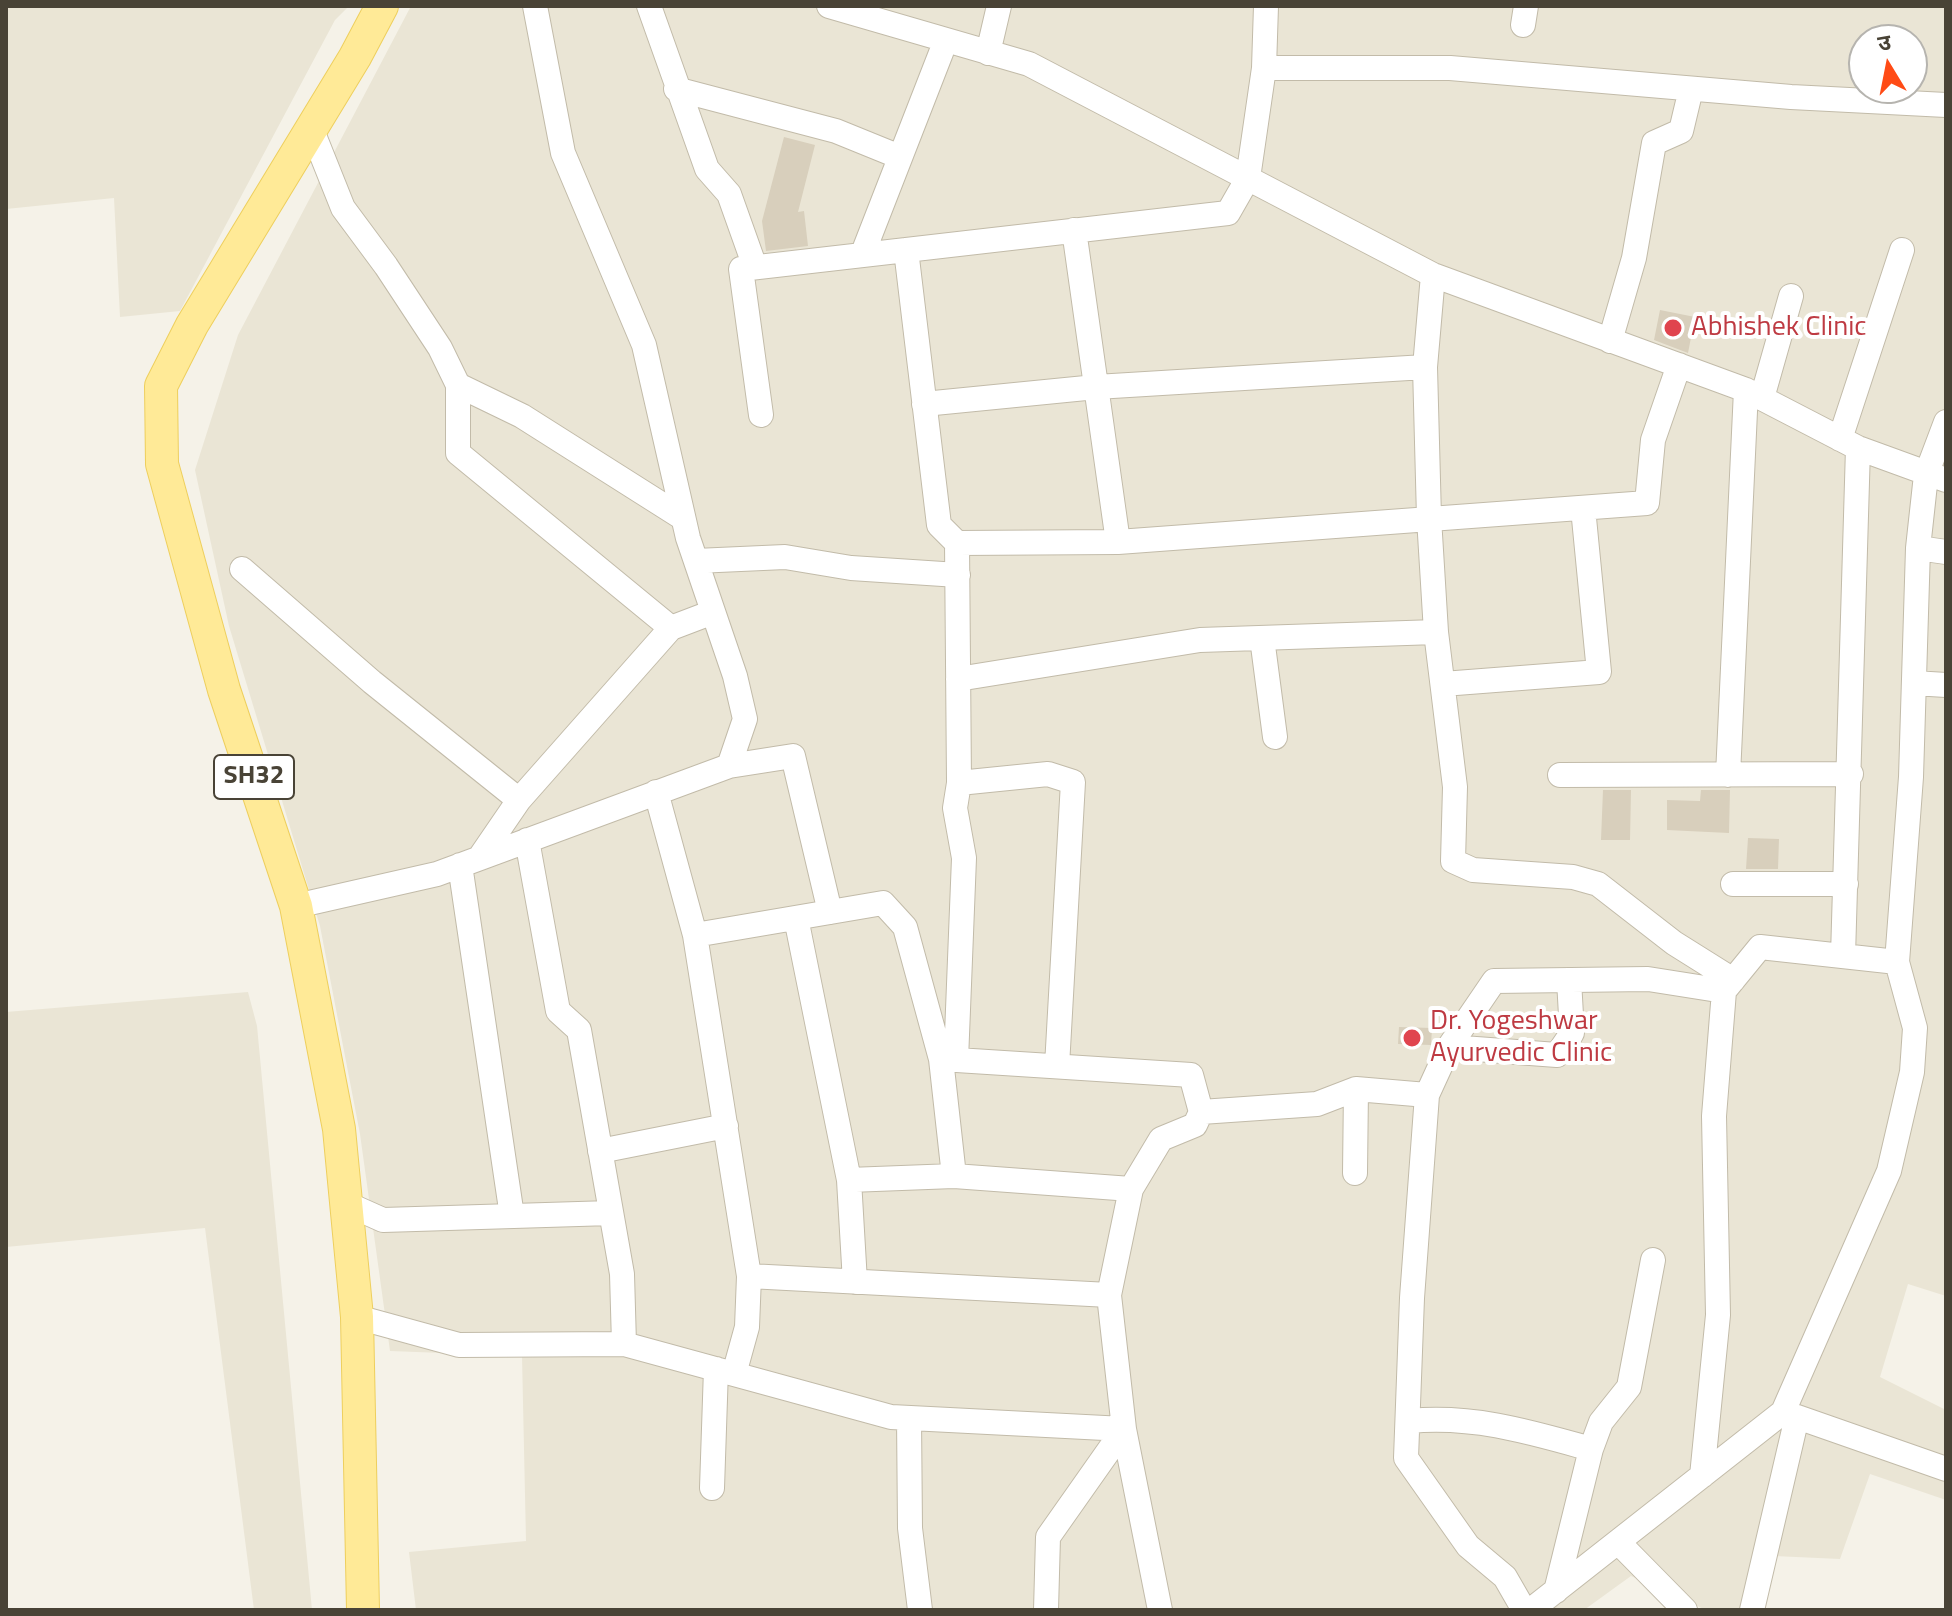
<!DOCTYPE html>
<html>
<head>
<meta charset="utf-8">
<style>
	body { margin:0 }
	#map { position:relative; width:1952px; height:1616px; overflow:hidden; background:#f5f2e8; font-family:"Titillium Web","Noto Sans Devanagari",sans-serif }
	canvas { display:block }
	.frame { position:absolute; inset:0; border:8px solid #494336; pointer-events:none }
	.north { position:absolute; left:1848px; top:24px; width:80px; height:80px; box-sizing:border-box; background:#fff; border:2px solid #b6b4af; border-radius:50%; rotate:350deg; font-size:22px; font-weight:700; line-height:32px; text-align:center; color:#494336 }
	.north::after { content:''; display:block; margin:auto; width:28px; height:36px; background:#ff4b15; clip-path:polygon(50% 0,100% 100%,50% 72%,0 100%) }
</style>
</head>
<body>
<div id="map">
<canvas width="1952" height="1616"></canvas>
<div class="frame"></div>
<div class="north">उ</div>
</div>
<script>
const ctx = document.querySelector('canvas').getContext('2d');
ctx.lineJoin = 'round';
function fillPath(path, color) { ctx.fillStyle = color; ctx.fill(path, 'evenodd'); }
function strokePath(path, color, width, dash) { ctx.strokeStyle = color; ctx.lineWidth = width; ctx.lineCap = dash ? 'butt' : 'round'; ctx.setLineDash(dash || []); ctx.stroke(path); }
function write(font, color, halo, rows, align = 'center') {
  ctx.font = font + ' "Titillium Web",sans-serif'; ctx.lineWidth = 8; ctx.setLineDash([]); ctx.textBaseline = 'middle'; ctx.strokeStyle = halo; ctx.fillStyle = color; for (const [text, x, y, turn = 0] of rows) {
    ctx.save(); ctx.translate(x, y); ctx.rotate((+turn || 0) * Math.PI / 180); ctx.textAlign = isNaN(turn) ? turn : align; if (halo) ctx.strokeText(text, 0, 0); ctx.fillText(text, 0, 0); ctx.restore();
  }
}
const residential = new Path2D(`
	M 6,6 L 349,6 L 335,20 L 180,311 L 120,317 L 114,198 L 6,209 Z
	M 411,6 L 1946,6 L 1946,1296 L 1908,1284 L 1880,1377 L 1946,1410 L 1946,1500 L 1870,1474 L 1840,1559 L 1774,1556 L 1758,1610 L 1706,1610 L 1631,1576 L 1584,1610 L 416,1610 L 409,1552 L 526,1541 L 522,1356 L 390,1351 L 360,1134 L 320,926 L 229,626 L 195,470 L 238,335 ZM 1864,40 L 1912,40 L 1912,88 L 1864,88 Z
	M 248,992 L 257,1026 L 312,1610 L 254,1610 L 205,1228 L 6,1247 L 6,1012 Z`);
const building = new Path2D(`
	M 784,137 L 815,145 L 798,212 L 804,211 L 808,246 L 766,251 L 762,221 Z
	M 1660,310 L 1695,317 L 1688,353 L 1654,340 Z
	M 1603,790 L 1631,790 L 1630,840 L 1601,840 Z
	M 1701,790 L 1730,790 L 1729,833 L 1667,830 L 1667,800 L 1700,801 Z
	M 1748,838 L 1779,839 L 1778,869 L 1746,869 Z
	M 1399,1027 L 1432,1028 L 1431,1045 L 1398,1044 Z`);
const minor = new Path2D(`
	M 535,6 L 563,153 L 644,345 L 688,538 L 735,676 L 745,719 L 729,766
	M 649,6 L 707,169 L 729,194 L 755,267
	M 829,6 L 1029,64 L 1433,275 L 1746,390 L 1858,448 L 1946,480
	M 1266,6 L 1264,68 L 1450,68 L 1791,97 L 1946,105
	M 1523,25 L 1526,6
	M 988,53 L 999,6
	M 676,89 L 836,131 L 900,157
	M 311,128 L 343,208 L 386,266 L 440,348 L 458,385 L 458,453 L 671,628
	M 1074,230 L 1118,542
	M 906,250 L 939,525 L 957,543 L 959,783 L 955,808 L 964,858 L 956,1060
	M 863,253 L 946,40
	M 1433,275 L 1425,367 L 1429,518 L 1436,632 L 1455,787 L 1453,861 L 1473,870 L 1573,877 L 1598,884 L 1674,943 L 1733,980
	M 1610,341 L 1634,258 L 1654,143 L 1681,131 L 1691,89
	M 458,385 L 522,416 L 683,518
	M 1762,398 L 1791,296
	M 924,404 L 1096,387 L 1425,367
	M 761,415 L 741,269 L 1228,213 L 1248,178 L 1264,68
	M 1946,422 L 1926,475 L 1918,548 L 1911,777 L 1897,962 L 1915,1028 L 1912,1072 L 1889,1171 L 1783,1412 L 1946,1469
	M 1840,439 L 1902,250
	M 957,543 L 1118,542 L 1647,503 L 1653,440 L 1679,365
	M 1918,548 L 1946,552
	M 696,561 L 785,557 L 851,568 L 958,575
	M 242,569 L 372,682 L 519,800
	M 1262,638 L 1275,737
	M 958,679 L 1200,640 L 1436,632
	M 1914,683 L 1946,685
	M 1443,684 L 1599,672 L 1583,508
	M 1560,775 L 1851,774
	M 1728,775 L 1746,390
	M 959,783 L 1048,774 L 1073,782 L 1057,1066
	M 656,792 L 695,935 L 749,1276 L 747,1327 L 734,1374
	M 527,840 L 558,1011 L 579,1030 L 622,1274 L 624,1344
	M 480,857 L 519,800 L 671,628 L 713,612
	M 460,865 L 512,1216
	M 1733,884 L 1846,884
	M 296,906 L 437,874 L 729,766 L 793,756 L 830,912
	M 796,918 L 849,1180 L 855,1282
	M 695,935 L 883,903 L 905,927 L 941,1059 L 954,1176
	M 1843,956 L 1858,448
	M 1449,1047 L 1557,1055 L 1572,1033 L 1569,980
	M 941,1059 L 1191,1075 L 1201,1112 L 1317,1104 L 1356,1089 L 1427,1095 L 1412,1298 L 1406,1458 L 1468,1546 L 1505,1577 L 1524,1610
	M 1427,1095 L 1449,1047 L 1494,981 L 1648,979 L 1724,991
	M 600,1151 L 726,1126
	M 1355,1173 L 1356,1089
	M 849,1180 L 954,1176 L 1131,1189
	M 345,1203 L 383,1220 L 611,1213
	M 749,1276 L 1109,1295
	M 357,1317 L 459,1345 L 624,1344 L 891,1417 L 1124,1429
	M 909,1418 L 910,1528 L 920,1610
	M 1410,1421 C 1474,1415 1530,1432 1591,1449
	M 1702,1476 L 1718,1315 L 1714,1116 L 1724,991 L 1760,947 L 1897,962
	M 712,1488 L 716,1369
	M 1618,1542 L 1685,1610
	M 1556,1591 L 1591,1449 L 1601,1422 L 1629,1387 L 1653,1260
	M 1046,1610 L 1048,1537 L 1124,1429
	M 1160,1610 L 1124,1429 L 1109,1295 L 1131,1189 L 1161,1139 L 1195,1125 L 1201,1112
	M 1531,1610 L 1783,1412
	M 1752,1610 L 1797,1417`);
const major = new Path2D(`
	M 363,1610 L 357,1317 L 339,1129 L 296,906 L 224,690 L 162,464 L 161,386 L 192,325 L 355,57 L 382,6`);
const markers = [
	[1673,328,10,"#e0444e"],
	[1412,1038,10,"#e0444e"]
];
const shields = [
	[254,777,80]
];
const shieldNames = [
	["SH32",254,777]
];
const healthNames = [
	["Abhishek Clinic",1691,328],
	["Dr. Yogeshwar",1430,1022],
	["Ayurvedic Clinic",1430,1054]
];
fillPath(residential, '#eae5d5');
fillPath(building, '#d8cfbc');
strokePath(minor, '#c2bba9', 26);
strokePath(major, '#eecf5d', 34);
strokePath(minor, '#fff', 24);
strokePath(major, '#ffea97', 32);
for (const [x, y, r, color] of markers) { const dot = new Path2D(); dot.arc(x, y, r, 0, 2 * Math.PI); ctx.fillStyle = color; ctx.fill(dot); strokePath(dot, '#fff', 3); }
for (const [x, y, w] of shields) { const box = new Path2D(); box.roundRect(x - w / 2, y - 22, w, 44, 6); ctx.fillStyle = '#fff'; ctx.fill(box); strokePath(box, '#494336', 2); }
write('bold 26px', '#494336', null, shieldNames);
write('28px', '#be3a42', '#fff', healthNames, 'left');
</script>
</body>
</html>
